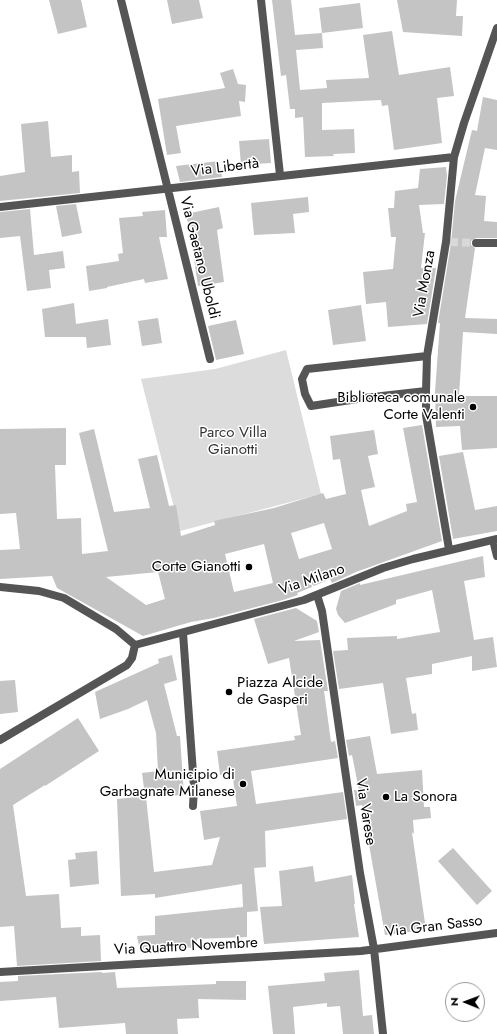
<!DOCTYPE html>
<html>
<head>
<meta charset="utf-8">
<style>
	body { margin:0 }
	#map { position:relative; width:497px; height:1034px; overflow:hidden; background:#fff; font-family:Jost,sans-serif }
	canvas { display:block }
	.north { position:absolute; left:445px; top:982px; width:40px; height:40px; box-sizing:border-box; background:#fff; border:1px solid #999; border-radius:50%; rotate:271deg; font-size:11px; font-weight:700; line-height:16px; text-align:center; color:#000 }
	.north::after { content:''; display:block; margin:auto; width:14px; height:18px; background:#000; clip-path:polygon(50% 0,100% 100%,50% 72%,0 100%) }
</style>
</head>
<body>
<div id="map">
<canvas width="497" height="1034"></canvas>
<div class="north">N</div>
</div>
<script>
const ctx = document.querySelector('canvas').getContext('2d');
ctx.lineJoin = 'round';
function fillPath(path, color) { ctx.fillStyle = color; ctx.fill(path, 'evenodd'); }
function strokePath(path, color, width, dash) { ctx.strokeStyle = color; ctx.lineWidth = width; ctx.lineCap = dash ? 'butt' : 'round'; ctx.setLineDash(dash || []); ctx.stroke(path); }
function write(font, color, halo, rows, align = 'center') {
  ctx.font = font + ' Jost,sans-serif'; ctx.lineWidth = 3; ctx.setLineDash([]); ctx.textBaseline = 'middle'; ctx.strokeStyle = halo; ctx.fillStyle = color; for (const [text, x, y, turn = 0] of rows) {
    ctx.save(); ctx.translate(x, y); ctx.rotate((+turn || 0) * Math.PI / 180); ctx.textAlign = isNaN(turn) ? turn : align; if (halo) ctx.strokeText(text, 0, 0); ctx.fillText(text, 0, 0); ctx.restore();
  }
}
const green = new Path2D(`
	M 286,350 L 321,494 L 180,531 L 141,379 L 215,369 Z`);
const building = new Path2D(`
	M 49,0 L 81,0 L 87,27 L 58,34 Z
	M 167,0 L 199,0 L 203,18 L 172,24 Z
	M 272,0 L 291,0 L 295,35 L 322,33 L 323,48 L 296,50 L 300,90 L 327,88 L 326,80 L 369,78 L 363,35 L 392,31 L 399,75 L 450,67 L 454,96 L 437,98 L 442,143 L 394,150 L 388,105 L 382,106 L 381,100 L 322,103 L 322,130 L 354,129 L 355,153 L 333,154 L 334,156 L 305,157 L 303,117 L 295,118 L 295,109 L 290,109 L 286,75 L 281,76 Z
	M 397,0 L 457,0 L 456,16 L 463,16 L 462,36 L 403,32 Z
	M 360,3 L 363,28 L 322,33 L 319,8 Z
	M 233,69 L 238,84 L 246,85 L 245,102 L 239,101 L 241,116 L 176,126 L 181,153 L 167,155 L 158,99 L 225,88 L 220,73 Z
	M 483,97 L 497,100 L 497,150 L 485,148 L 475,195 L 486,196 L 484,221 L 497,222 L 497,238 L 476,238 L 471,241 L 471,245 L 475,248 L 465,318 L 497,319 L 497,334 L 463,332 L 459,396 L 497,396 L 497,448 L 462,450 L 460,426 L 436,427 L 435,392 L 440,323 L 438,323 L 451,243 L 455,201 L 472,130 L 477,131 Z
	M 48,121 L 51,157 L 72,155 L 72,172 L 79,171 L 80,193 L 0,201 L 0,176 L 25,172 L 21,124 Z
	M 269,139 L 271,163 L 241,165 L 239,141 Z
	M 219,161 L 222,177 L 180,182 L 176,166 Z
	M 446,167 L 447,176 L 444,204 L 419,205 L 423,233 L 425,233 L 421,268 L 436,268 L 427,324 L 388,327 L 386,302 L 366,304 L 363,272 L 393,269 L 396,237 L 391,237 L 388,208 L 394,208 L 395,191 L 418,188 L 420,169 Z
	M 308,197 L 309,212 L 293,214 L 295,233 L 254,235 L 251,203 Z
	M 76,204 L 82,233 L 62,237 L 56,206 Z
	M 219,207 L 223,228 L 217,230 L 224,282 L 198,286 L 193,252 L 194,251 L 186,214 Z
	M 30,209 L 34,255 L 63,251 L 65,268 L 49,270 L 51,288 L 27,291 L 20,236 L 0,238 L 0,212 Z
	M 165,210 L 167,237 L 159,237 L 168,279 L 145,283 L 144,279 L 107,287 L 107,288 L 89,291 L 86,266 L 119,261 L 118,254 L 123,253 L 119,218 L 143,216 L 142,212 Z
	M 74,303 L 76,324 L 108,319 L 111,345 L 87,348 L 86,337 L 45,337 L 42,309 Z
	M 361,305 L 366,341 L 333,345 L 328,310 Z
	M 158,318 L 162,343 L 142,346 L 138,321 Z
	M 236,320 L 244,354 L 216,360 L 208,326 Z
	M 422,425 L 442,541 L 356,572 L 332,583 L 330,579 L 314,586 L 311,583 L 312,587 L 297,593 L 298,595 L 283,600 L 214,618 L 191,622 L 143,636 L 57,588 L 52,576 L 0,579 L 0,550 L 20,549 L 16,513 L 0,514 L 0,429 L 66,428 L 66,465 L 55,465 L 57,519 L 81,518 L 82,554 L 108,551 L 79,433 L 94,429 L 114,512 L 150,508 L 138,459 L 157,455 L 169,506 L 176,505 L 181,536 L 215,525 L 214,521 L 274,508 L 323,493 L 326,499 L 346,494 L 340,459 L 333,460 L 330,436 L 374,430 L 378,454 L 368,456 L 375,487 L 361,490 L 369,526 L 407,511 L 406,504 L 417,502 L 403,428 ZM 324,523 L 332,549 L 299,559 L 291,533 ZM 264,544 L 273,583 L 234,592 L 225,554 ZM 158,572 L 165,599 L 146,605 L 106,577 Z
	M 463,452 L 475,510 L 497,506 L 497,531 L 453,539 L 439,456 Z
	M 483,556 L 485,577 L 464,581 L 474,640 L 493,637 L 497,667 L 472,671 L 472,656 L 432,664 L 432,674 L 406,678 L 412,714 L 416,713 L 418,730 L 391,734 L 383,683 L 339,689 L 333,651 L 348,650 L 347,638 L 397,636 L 397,639 L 440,632 L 432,590 L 396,600 L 396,604 L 345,623 L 338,615 L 336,609 L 341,591 L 360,583 L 360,585 Z
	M 296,608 L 317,621 L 319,632 L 294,641 L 320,640 L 328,691 L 324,691 L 331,742 L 335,741 L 338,758 L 251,771 L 256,804 L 343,792 L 347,819 L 265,831 L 266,867 L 254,868 L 258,911 L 247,912 L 247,937 L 197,939 L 197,947 L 140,951 L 137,936 L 155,935 L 155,916 L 243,907 L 242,884 L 155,898 L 155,894 L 121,896 L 117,799 L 145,796 L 142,773 L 158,771 L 156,733 L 147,700 L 128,709 L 100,719 L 95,692 L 159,663 L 158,659 L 172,655 L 177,680 L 164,684 L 177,736 L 180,736 L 184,795 L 146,797 L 154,872 L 212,865 L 220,837 L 204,840 L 200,811 L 237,806 L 232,773 L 220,775 L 217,751 L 295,740 L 294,736 L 301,735 L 289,658 L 268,664 L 254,619 Z
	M 15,680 L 18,712 L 0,714 L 0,681 Z
	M 78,718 L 99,751 L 45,786 L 45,785 L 13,805 L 26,896 L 59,894 L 61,928 L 81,927 L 81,936 L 100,935 L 101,961 L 17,966 L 14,926 L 0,927 L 0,769 Z
	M 370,736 L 377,774 L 422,770 L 424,807 L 430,807 L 431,818 L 413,820 L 414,834 L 412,832 L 426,930 L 385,935 L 362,805 L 356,806 L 354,790 L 359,790 L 352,755 L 349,756 L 346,740 Z
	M 453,848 L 492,891 L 477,905 L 438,861 Z
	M 97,851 L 99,884 L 70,887 L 68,860 L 76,859 L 75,853 Z
	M 313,866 L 315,882 L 352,875 L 355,904 L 354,904 L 359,937 L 264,944 L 260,907 L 282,906 L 279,871 Z
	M 359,970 L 363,1016 L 372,1015 L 374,1034 L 343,1034 L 340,1006 L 327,1007 L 327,1003 L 293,1007 L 295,1034 L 273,1034 L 268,986 L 325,981 L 324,973 Z
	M 102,972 L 102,973 L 115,972 L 117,988 L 216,984 L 216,981 L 246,981 L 246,1000 L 198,999 L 199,1018 L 177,1019 L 178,1034 L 126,1034 L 125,1023 L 59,1028 L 56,997 L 0,1001 L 0,982 L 18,981 L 18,976 Z`);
const streetTunnel = new Path2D(`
	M 450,242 L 476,243`);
const street = new Path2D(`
	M 121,0 L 210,359
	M 261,0 L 280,175
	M 0,207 L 454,157
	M 476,243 L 497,243
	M 426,391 L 364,398 L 311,406 L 305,394 L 302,379 L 307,369 L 427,356
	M 493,540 L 497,556
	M 449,549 L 426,415 L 426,391 L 427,356 L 446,242 L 454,157 L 464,123 L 497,28
	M 0,587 L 39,591 L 64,598 L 116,629 L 135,645
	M 317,595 L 322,611 L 360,873 L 374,949 L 383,1034
	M 183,633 L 194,787 L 193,806
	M 135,645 L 304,600 L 383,568 L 413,559 L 497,539
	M 0,740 L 127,665 L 132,658 L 135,645
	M 0,972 L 361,951 L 497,933`);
const markers = [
	[473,407,4,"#000"],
	[249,567,4,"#000"],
	[229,692,4,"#000"],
	[243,784,4,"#000"],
	[386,797,4,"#000"]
];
const streetNames = [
	["Via Libertà",225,168,-7],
	["Via Gaetano Uboldi",199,258,76],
	["Via Monza",425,284,-80],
	["Via Milano",312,580,-19],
	["Via Varese",365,812,81],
	["Via Gran Sasso",434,927,-7],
	["Via Quattro Novembre",186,947,-3]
];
const poiNames = [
	["Biblioteca comunale",465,398],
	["Corte Valenti",465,415],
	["Corte Gianotti",241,567],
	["Piazza Alcide",237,683,"left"],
	["de Gasperi",237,700,"left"],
	["Municipio di",235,775],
	["Garbagnate Milanese",235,792],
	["La Sonora",394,797,"left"]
];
const parkNames = [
	["Parco Villa",233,433],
	["Gianotti",233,450]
];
fillPath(green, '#dcdcdc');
fillPath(building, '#c4c4c4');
strokePath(streetTunnel, '#d9d9d9', 8, [8, 4]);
strokePath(street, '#555', 8);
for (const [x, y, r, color] of markers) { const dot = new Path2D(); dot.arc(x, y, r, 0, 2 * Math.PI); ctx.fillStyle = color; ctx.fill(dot); strokePath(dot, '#fff', 1.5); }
write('15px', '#000', '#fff', streetNames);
write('15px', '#000', '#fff', poiNames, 'right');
write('15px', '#333', '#fff', parkNames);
</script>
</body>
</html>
